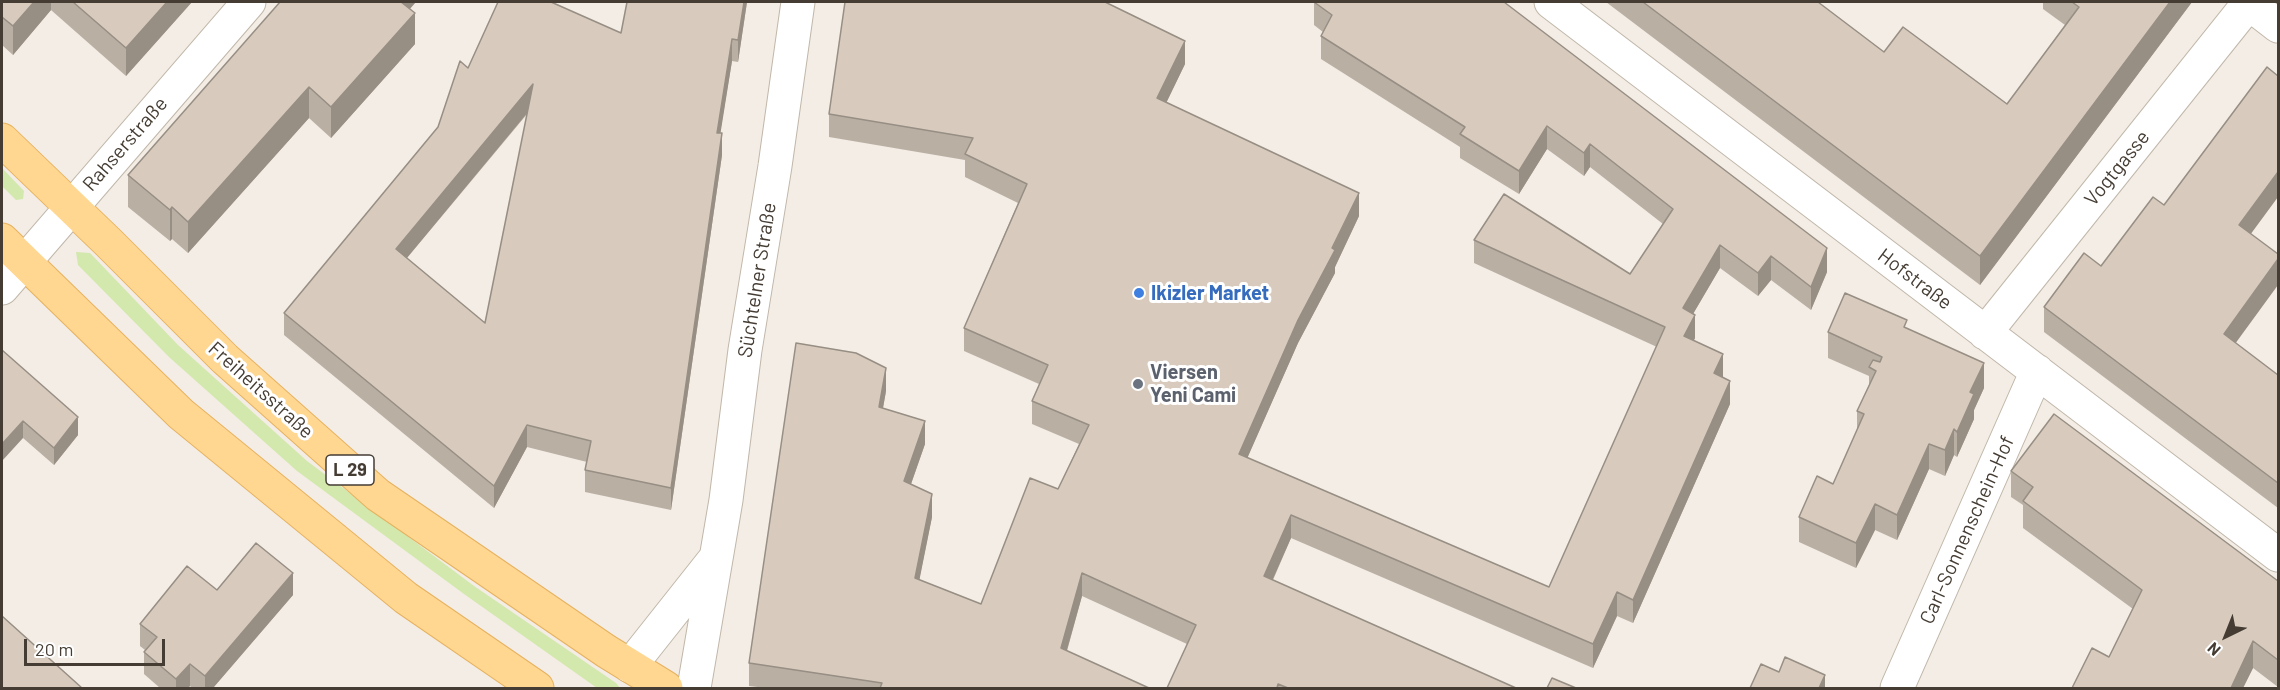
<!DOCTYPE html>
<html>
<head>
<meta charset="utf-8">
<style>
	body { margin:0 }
	#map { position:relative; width:2280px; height:690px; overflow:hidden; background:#f3ede5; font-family:Barlow,sans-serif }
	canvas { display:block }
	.frame { position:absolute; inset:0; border:3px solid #453d34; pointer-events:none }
	.north { position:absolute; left:2196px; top:606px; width:60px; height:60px; -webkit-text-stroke:4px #fff; paint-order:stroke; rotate:223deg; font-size:16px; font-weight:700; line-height:24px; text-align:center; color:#453d34 }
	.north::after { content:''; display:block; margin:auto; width:21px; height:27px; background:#453d34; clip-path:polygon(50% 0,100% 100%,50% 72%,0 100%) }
	.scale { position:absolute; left:24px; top:639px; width:141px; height:27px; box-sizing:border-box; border:3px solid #453d34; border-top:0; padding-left:8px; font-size:18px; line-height:21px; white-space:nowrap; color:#453d34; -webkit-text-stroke:4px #fff; paint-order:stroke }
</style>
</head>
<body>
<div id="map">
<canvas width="2280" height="690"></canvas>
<div class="frame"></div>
<div class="north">N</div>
<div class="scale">20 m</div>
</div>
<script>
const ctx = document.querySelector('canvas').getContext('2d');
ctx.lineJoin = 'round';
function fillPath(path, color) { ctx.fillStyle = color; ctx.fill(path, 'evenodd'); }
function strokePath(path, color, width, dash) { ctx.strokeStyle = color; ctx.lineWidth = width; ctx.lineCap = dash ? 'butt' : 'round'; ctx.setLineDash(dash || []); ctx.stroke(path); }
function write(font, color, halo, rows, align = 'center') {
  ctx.font = font + ' Barlow,sans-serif'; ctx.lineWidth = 6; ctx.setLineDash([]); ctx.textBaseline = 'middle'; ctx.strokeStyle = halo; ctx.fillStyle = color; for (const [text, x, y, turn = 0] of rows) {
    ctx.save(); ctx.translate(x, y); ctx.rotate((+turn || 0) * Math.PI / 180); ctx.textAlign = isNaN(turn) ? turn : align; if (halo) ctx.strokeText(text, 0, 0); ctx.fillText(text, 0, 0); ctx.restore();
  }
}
const green = new Path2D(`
	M 2,168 L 24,191 L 23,199 L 16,200 L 2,186 Z
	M 76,252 L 90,253 L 178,345 L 307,461 L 474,586 L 616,683 L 620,688 L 597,688 L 464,594 L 297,471 L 169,357 L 78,265 Z`);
const street = new Path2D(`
	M 1551,2 L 2278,555
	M 2247,2 L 2278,26
	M 2,288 L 249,2
	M 1985,333 L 2249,3
	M 630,666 L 714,560
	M 694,688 L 726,500 L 745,350 L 775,166 L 798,2
	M 1897,688 L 2037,371`);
const primary = new Path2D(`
	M 2,140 L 109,243 L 225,359 L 378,495 L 606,651 L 666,688
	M 2,240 L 181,414 L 406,598 L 537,688`);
const wall = new Path2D(`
	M 2,2 L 192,2 L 126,76 L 51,10 L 13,55 L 2,45 Z
	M 627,2 L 747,2 L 738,62 L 732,61 L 720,133 L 722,155 L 671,510 L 585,492 L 585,470 L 587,462 L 527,447 L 494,508 L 284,335 L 284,313 L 438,127 L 468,68 L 621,33 ZM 528,113 L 485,323 L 407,258 Z
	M 1314,2 L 1504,2 L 1827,272 L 1811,310 L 1771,280 L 1758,296 L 1720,268 L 1693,314 L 1695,338 L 1694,340 L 1723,377 L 1730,404 L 1633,623 L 1617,616 L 1593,668 L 1291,538 L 1273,580 L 1516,688 L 1167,688 L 1187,644 L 1082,596 L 1067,651 L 1149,688 L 766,688 L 749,686 L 749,663 L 886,391 L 883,408 L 925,444 L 911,484 L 932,517 L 919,580 L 981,604 L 1058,489 L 1079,444 L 1032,424 L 1032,401 L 1039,384 L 964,351 L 964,328 L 1018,203 L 965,177 L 965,160 L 829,137 L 829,114 L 1185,64 L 1166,103 L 1359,216 L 1335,267 L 1335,273 L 1298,343 L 1247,458 L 1549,587 L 1657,347 L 1474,263 L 1474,240 L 1630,274 L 1663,224 L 1590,167 L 1584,176 L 1547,149 L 1519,194 L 1460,158 L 1460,147 L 1321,59 L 1321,36 L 1323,32 L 1314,25 Z
	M 1606,2 L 1818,2 L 1884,52 L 2007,104 L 2065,25 L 2043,9 L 2043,2 L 2192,2 L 1980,285 Z
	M 410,9 L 415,44 L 331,138 L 309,118 L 188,253 L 172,239 L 170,241 L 128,207 L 128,175 Z
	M 2164,205 L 2251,234 L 2236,343 L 2278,375 L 2278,508 L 2044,332 L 2044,307 L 2101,266 Z
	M 1907,328 L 1984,388 L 1974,410 L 1974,419 L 1957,457 L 1954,455 L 1945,476 L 1929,469 L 1897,540 L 1875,530 L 1856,568 L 1799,542 L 1799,517 L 1833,484 L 1857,430 L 1857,411 L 1869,385 L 1869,376 L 1828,358 L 1828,332 Z
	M 2,350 L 78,435 L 54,465 L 23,438 Z
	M 2011,471 L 2278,581 L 2278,687 L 2253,668 L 2243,688 L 2072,688 L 2109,657 L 2133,609 L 2023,528 L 2023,505 L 2011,497 Z
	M 217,590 L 293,595 L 213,688 L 192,688 L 190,686 L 188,688 L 160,688 L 144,674 L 144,652 L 145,650 L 140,646 L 140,624 Z`);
const shadedWall = new Path2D(`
	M 34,2 L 51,2 L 51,10 L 13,55 L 13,26 Z
	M 167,2 L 192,2 L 126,76 L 126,48 Z
	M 394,2 L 416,2 L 394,27 Z
	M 744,2 L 747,2 L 738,62 L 738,40 Z
	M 2170,2 L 2192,2 L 1980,285 L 1980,256 Z
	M 415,13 L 415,44 L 331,138 L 331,107 Z
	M 732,39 L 732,61 L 717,155 L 717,133 Z
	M 1185,41 L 1185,64 L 1157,122 L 1157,98 Z
	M 533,84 L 533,106 L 396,271 L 396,249 Z
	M 309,87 L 309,118 L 188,253 L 188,222 Z
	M 1547,126 L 1547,149 L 1519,194 L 1519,171 Z
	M 722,133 L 722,155 L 671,510 L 671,488 Z
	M 1590,144 L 1590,167 L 1584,176 L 1584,153 Z
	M 2278,172 L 2278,197 L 2239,250 L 2239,225 Z
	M 1359,193 L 1359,216 L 1335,267 L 1335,273 L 1298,343 L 1239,477 L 1239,454 L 1298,320 Z
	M 172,207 L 172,239 L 170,241 L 170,210 Z
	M 1720,245 L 1720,268 L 1683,331 L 1683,308 Z
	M 1827,248 L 1827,272 L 1811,310 L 1811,287 Z
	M 1771,256 L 1771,280 L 1758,296 L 1758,273 Z
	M 2278,259 L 2278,285 L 2224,359 L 2224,334 Z
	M 1695,315 L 1695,338 L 1684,359 L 1684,336 Z
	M 1723,354 L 1723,377 L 1714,396 L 1714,373 Z
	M 1984,363 L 1984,388 L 1974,410 L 1974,419 L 1957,457 L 1957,432 L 1970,392 Z
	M 886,368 L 886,391 L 879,430 L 879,407 Z
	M 1730,381 L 1730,404 L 1633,623 L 1633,600 Z
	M 78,417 L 78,435 L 54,465 L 54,448 Z
	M 23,421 L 23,438 L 2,461 L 2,444 Z
	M 925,421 L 925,444 L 904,504 L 904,481 Z
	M 527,425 L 527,447 L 494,508 L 494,486 Z
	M 1954,429 L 1954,455 L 1945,476 L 1945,450 Z
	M 1929,444 L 1929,469 L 1897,540 L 1897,515 Z
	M 932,494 L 932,517 L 915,602 L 915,578 Z
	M 1875,504 L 1875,530 L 1856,568 L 1856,543 Z
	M 1291,515 L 1291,538 L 1264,599 L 1264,576 Z
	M 293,573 L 293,595 L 213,688 L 205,688 L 205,676 Z
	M 1082,573 L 1082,596 L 1061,671 L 1061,648 Z
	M 1617,592 L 1617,616 L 1593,668 L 1593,644 Z
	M 2253,641 L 2253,668 L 2243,688 L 2231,688 Z
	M 190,664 L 190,686 L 188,688 L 176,688 L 176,679 Z
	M 1825,675 L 1825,688 L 1819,688 Z`);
const building = new Path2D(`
	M 2,2 L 34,2 L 13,26 L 2,17 Z
	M 73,2 L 167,2 L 126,48 Z
	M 280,2 L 401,2 L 415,13 L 331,107 L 309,87 L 188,222 L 172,207 L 170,210 L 128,175 Z
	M 498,2 L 551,2 L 621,33 L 627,2 L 744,2 L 738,40 L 732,39 L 717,133 L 722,133 L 671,488 L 585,470 L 591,441 L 527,425 L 494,486 L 284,313 L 438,127 L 460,61 L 468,68 ZM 533,84 L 485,323 L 396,249 Z
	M 845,2 L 1105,2 L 1185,41 L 1157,98 L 1359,193 L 1332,248 L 1335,250 L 1298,320 L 1239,454 L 1549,587 L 1665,327 L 1474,240 L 1504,194 L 1630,274 L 1673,209 L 1590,144 L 1584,153 L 1547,126 L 1519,171 L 1460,134 L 1465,127 L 1321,36 L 1332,15 L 1314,2 L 1504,2 L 1827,248 L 1811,287 L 1771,256 L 1758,273 L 1720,245 L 1683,308 L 1695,315 L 1684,336 L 1723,354 L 1714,373 L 1730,381 L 1633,600 L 1617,592 L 1593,644 L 1291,515 L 1264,576 L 1516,688 L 1288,688 L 1278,684 L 1277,688 L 1167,688 L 1196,625 L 1082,573 L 1061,648 L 1149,688 L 880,688 L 882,683 L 749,663 L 796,343 L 856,353 L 886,368 L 879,407 L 925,421 L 904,481 L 932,494 L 915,578 L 981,604 L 1030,478 L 1058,489 L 1089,425 L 1032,401 L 1048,365 L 964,328 L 1027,184 L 965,154 L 973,138 L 829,114 Z
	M 1643,2 L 1818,2 L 1884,52 L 1903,27 L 2007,104 L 2079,7 L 2072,2 L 2170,2 L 1980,256 Z
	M 2267,67 L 2278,76 L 2278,172 L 2239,225 L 2278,254 L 2278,259 L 2224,334 L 2278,375 L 2278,483 L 2044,307 L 2084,253 L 2101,266 L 2153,197 L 2164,205 Z
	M 1845,293 L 1907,320 L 1904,327 L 1984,363 L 1970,392 L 1974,394 L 1957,432 L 1954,429 L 1945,450 L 1929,444 L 1897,515 L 1875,504 L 1856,543 L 1799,517 L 1817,476 L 1833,484 L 1864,414 L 1857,411 L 1876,371 L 1869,367 L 1873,360 L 1880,362 L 1882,357 L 1828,332 Z
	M 2,350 L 78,417 L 54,448 L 23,421 L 2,444 Z
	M 2054,414 L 2278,581 L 2278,660 L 2253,641 L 2231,688 L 2072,688 L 2092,648 L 2109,657 L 2142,590 L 2023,501 L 2033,487 L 2011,471 Z
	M 256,543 L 293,573 L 205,676 L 190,664 L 176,679 L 144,652 L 157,637 L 140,624 L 187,566 L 217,590 Z
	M 2,616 L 82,688 L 2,688 Z
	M 1785,657 L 1825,675 L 1819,688 L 1750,688 L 1761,664 L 1779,672 Z
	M 1552,678 L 1576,688 L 1547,688 Z`);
const markers = [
	[1139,293,6,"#3f7fe0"],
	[1138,384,6,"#6b7280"]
];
const shields = [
	[350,470,48]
];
const shieldNames = [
	["L 29",350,470]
];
const streetNames = [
	["Rahserstraße",125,144,-49],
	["Vogtgasse",2117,168,-51],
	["Hofstraße",1915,279,37],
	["Süchtelner Straße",757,280,-81],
	["Freiheitsstraße",261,390,42],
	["Carl-Sonnenschein-Hof",1967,530,-66]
];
const shopNames = [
	["Ikizler Market",1151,293]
];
const worshipNames = [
	["Viersen",1150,372],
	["Yeni Cami",1150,395]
];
fillPath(green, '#d2e8ac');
strokePath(street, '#c1b7aa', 35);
strokePath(primary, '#e6b260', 35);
strokePath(street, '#fff', 33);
strokePath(primary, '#ffd791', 33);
fillPath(wall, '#baafa3');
fillPath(shadedWall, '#978e84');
fillPath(building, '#d8cbbd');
strokePath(building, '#978e84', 1.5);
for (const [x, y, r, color] of markers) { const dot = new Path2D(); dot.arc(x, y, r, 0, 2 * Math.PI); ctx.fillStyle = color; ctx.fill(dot); strokePath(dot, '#fff', 2); }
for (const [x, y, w] of shields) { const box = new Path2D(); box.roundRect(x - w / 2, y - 15, w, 30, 4.5); ctx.fillStyle = '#fff'; ctx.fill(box); strokePath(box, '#453d34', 1.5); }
write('bold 18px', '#453d34', null, shieldNames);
write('20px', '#453d34', '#fff', streetNames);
write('bold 20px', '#366cbe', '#fff', shopNames, 'left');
write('bold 20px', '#5b616d', '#fff', worshipNames, 'left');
</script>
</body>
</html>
